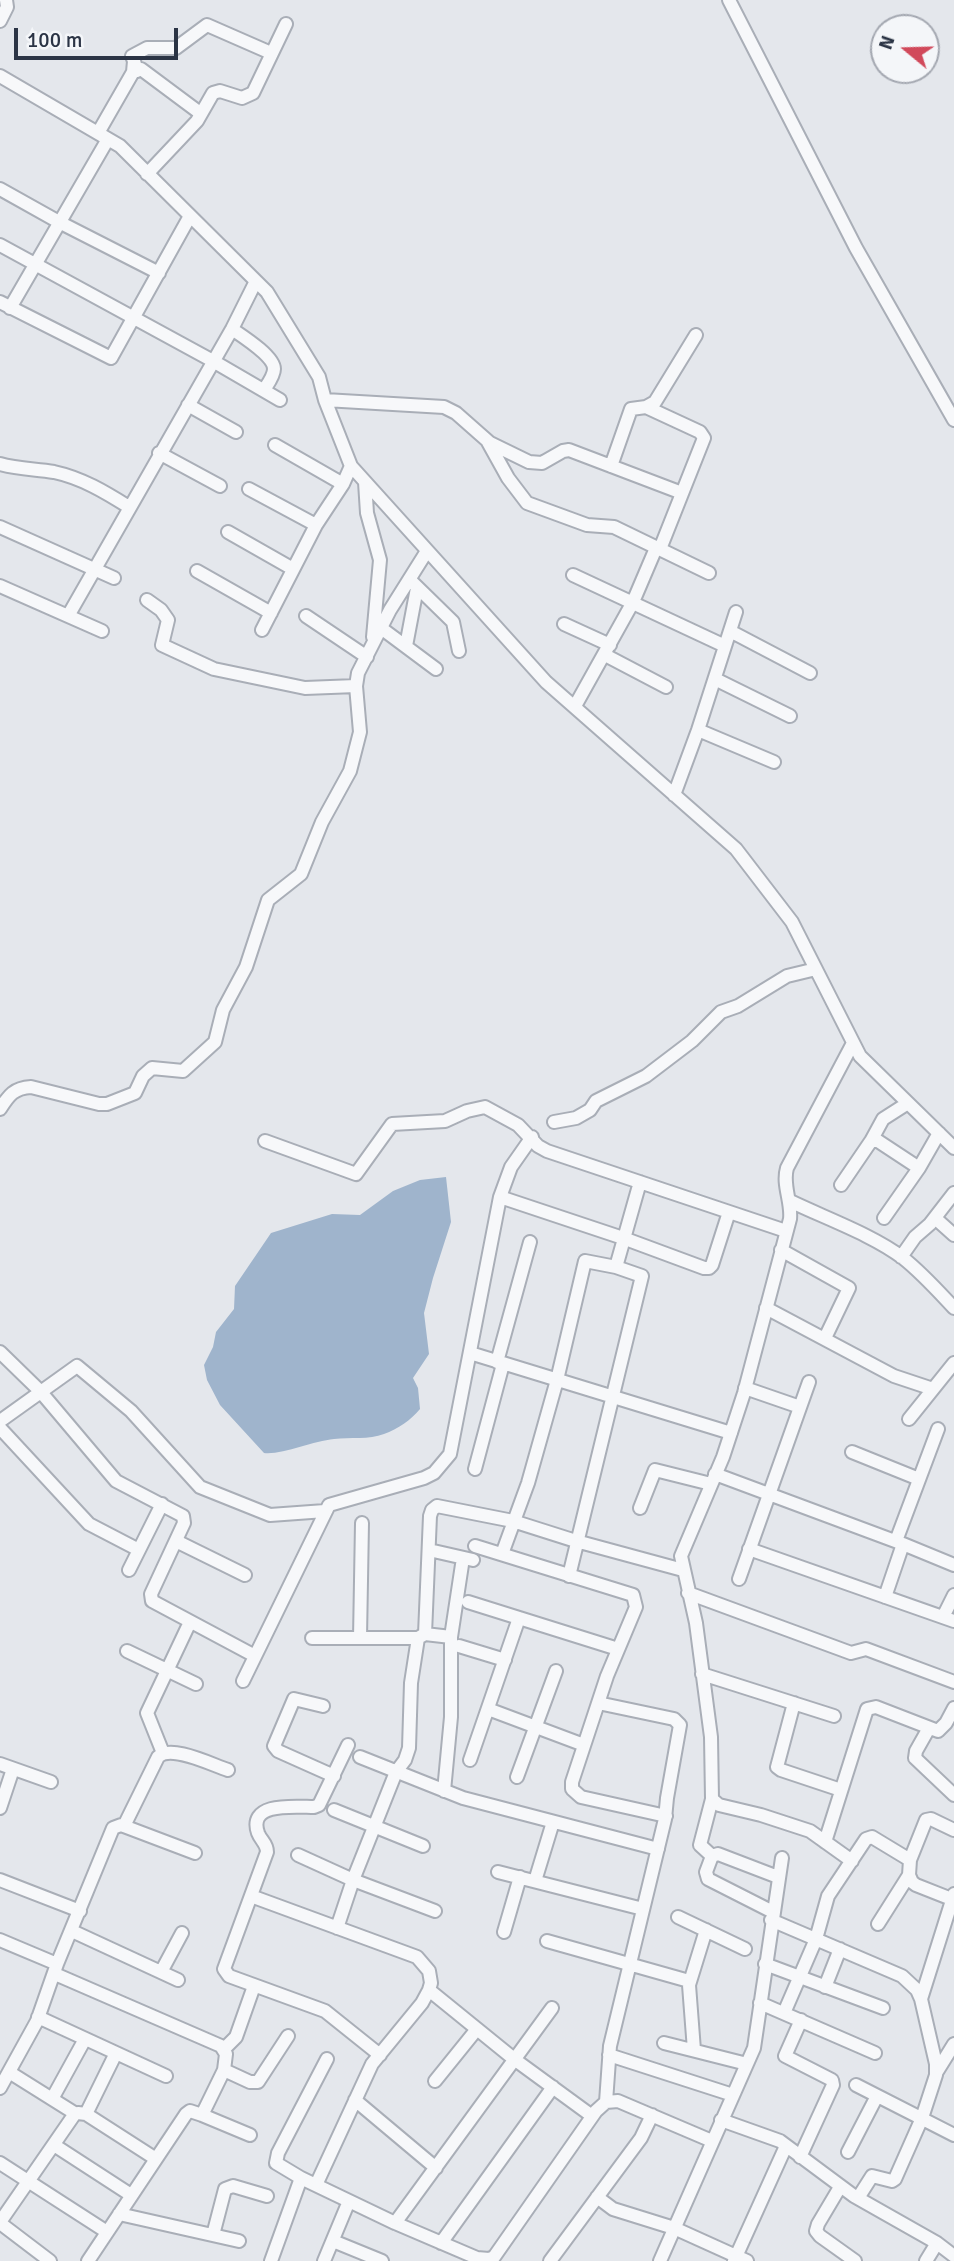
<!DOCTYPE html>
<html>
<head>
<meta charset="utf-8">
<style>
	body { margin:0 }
	#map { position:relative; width:954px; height:2261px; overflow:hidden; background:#e4e7ec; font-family:Signika,sans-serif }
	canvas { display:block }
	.north { position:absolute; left:870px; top:14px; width:70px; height:70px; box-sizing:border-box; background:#f4f6f9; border:2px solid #a4a8b1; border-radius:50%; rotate:289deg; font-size:19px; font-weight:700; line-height:28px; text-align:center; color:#2b3445 }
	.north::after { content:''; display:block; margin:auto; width:24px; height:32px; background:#d1495b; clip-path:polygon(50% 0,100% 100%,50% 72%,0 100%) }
	.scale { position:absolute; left:14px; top:28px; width:164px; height:32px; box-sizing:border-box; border:4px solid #2b3445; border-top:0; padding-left:9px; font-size:21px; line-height:24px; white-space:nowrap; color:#2b3445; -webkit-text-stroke:5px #f4f6f9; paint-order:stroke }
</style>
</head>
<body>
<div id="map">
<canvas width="954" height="2261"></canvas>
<div class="north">N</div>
<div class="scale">100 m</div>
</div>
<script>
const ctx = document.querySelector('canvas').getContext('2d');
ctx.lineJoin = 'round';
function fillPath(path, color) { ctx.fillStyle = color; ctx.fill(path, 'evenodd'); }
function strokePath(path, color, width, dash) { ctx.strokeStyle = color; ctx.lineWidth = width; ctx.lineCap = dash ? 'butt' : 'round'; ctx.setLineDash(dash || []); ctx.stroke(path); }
const water = new Path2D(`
	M 446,1177 L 451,1222 L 433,1278 L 424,1313 L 429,1354 L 413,1378 L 418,1388 L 420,1409 C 411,1420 398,1429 384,1434 C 369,1440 350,1437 334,1439 C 313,1441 282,1455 264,1453 L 220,1405 L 207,1380 L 204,1365 L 213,1347 L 216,1332 L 234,1309 L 235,1286 L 271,1233 L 332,1214 L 360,1215 L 393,1191 L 420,1180 Z`);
const minor = new Path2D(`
	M 729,0 L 856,248 L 954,420
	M 0,21 L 7,7 L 6,0
	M 134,61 L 132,56 L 147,48 L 176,48 L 207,25 L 271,53
	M 0,76 L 120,146 L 267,292 L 319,377 L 325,400 L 351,466 L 546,682 L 736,849 L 792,922 L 860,1056 L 954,1148
	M 98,133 L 133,72 L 134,61 L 137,71 L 141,69 L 200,113
	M 147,174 L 197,121 L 213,93 L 220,91 L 242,98 L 253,93 L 286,24
	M 0,189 L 59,222 L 159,273
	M 0,245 L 213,361 L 280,400
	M 0,302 L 111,358 L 190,216
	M 10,308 L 108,139
	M 232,329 C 242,336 274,356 274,369 C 274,376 267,385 264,390
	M 325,400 L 444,407 L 456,413 L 490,443 L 529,462 L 542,463 L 563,451 L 569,450 L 682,493
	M 188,405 L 236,432
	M 646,407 L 700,432 L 704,438 L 660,549
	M 488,442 L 508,478 L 527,503 L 587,525 L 614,527 L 709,573
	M 275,445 L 343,484
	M 159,453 L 220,486
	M 0,464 C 17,469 36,469 54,472 C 82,478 105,492 129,507
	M 611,466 L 631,409 L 646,407 L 655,402 L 696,335
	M 365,482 L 367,513 L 380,560 L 373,637
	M 249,489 L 316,525
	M 0,527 L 114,578
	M 228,532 L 293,569
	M 197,571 L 271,613
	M 573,575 L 725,646
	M 410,580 L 453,622 L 459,651
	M 0,586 L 102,631
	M 147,600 L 161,610 L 168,620 L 162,645 L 214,669 L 305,688 L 356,686
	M 68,616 L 232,329 L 256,281
	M 306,616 L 367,657
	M 564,624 L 610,645
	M 381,628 L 436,669
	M 262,630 L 316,525 L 343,484 L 351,466
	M 730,631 L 810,673
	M 406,646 L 417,588
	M 605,655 L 666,687
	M 715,679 L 790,716
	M 575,706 L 633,602 L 656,548
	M 698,730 L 774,762
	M 674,795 L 698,730 L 736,612
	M 0,1109 C 9,1095 14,1088 31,1087 L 99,1104 L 107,1104 L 135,1093 L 143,1076 L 152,1068 L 183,1071 L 215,1042 L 223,1010 L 246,967 L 268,900 L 301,874 L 322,822 L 350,771 L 360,732 L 356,686 L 358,673 L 390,610 L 427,551
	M 554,1122 L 576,1118 L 590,1110 L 596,1101 L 646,1076 L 692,1041 L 721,1012 L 738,1006 L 787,976 L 816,969
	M 265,1141 L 356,1174 L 392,1124 L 445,1121 L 467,1111 L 485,1107 L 518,1125 L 538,1146 L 547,1151 L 786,1231
	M 871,1141 L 883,1119 L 908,1103
	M 841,1185 L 871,1141 L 878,1141 L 919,1168
	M 500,1197 L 623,1238 L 704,1268 L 709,1268 L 712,1265 L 729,1212
	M 790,1201 C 825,1218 873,1235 903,1258 C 922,1273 938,1291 954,1308
	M 884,1218 L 919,1168 L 939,1133
	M 935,1218 L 954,1235
	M 781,1250 L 849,1288 L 825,1338
	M 901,1257 L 915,1237 L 930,1224 L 954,1193
	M 766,1308 L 894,1376 L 933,1389
	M 0,1352 L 40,1391 L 116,1481 L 183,1516 L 184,1523 L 151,1594 L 152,1601 L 255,1656
	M 470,1353 L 731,1433
	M 497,1362 L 530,1242
	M 745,1388 L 800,1407
	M 909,1419 L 954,1363
	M 0,1421 L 77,1366 L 131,1411 L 200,1487 L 270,1515 L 325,1511
	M 0,1428 L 89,1524 L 139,1550
	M 852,1452 L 919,1479
	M 475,1469 L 503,1364
	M 715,1474 L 903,1544 L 954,1565
	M 640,1508 L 655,1470 L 711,1484
	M 176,1541 L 245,1575
	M 896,1541 L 938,1429
	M 475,1546 L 633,1595 L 636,1607 L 607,1676 L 572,1782 L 572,1789 L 581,1797 L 666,1816
	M 749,1549 L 954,1621
	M 429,1550 L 473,1560
	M 502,1554 L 528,1483 L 557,1380 L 585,1261 L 616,1267
	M 129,1570 L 162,1504
	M 569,1576 L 642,1276 L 616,1267 L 640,1182
	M 739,1579 L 809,1382
	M 688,1593 L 851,1653 L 866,1649 L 954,1682
	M 885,1597 L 903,1544
	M 468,1602 L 618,1649
	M 943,1617 L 954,1595
	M 425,1634 L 451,1637 L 451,1717 L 444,1791
	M 451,1637 L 463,1558
	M 312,1638 L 418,1638 L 425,1634 L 430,1516 L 432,1510 L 437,1506 L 513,1521 L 576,1541 L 683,1570
	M 360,1638 L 362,1523
	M 459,1646 L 505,1660
	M 127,1651 L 196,1684
	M 702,1674 L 834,1716
	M 243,1681 L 329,1505 L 424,1478 L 434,1473 L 450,1454 L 500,1197 L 511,1167 L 532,1137
	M 598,1703 L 674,1719 L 680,1725 L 667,1798 L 665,1819 L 610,2046 L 606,2102
	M 794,1703 L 777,1767 L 781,1770 L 841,1790
	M 323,1706 L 294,1699 L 274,1746 L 278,1751 L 334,1776
	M 488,1709 L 584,1745
	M 929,1728 L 916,1751 L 915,1758 L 954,1795
	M 348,1745 L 319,1805 L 314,1807 C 297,1807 247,1801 258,1833 C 261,1841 267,1843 267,1852 L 224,1969 L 229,1976 L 325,2011 L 380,2055
	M 163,1753 L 147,1713 L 190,1622
	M 360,1757 L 463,1798 L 658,1849
	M 470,1760 L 519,1618
	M 0,1764 L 51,1782
	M 517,1777 L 556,1671
	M 712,1799 L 700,1845 L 712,1856
	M 0,1808 L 13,1769
	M 334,1810 L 423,1846
	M 124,1826 L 158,1757 C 171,1744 212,1765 228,1770
	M 954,1830 L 931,1819 L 926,1820 L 910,1860 L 909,1875 L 912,1882 L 916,1885 L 954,1900
	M 825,1842 L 867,1709 L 876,1707 L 938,1731 L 946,1723 L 954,1708
	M 298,1855 L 353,1880 L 435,1911
	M 852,1861 L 810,1831 L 761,1815 L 719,1805 L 712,1799 L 711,1737 L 696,1623 L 681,1556 L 723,1457 L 744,1393 L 790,1219 C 792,1202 782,1185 787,1168 L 853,1043
	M 498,1872 L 643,1909
	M 0,1880 L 80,1911
	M 535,1881 L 553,1822
	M 251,1896 L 417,1957 L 429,1971 L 431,1983 L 429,1990 L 422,2003 L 372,2064 L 316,2185
	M 773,1912 L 708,1879 L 706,1872 L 712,1856 L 718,1854 L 778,1877
	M 678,1917 L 745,1949
	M 771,1920 L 902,1976 L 917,1990 L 921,1999 L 936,2064 L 936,2075 L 922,2118 L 895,2179 L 892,2181 L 872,2176 L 858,2198
	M 878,1924 L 909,1875
	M 337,1928 L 353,1880 L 396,1772 L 405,1760 L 409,1748 L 411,1683 L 418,1638
	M 72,1931 L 178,1980
	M 504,1932 L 520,1877
	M 0,1940 L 57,1964
	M 547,1941 L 689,1981
	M 765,1964 L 883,2008
	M 161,1972 L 182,1933
	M 55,1974 L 221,2046 L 226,2054 L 224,2070 L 202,2115 L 190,2111 L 186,2114 L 88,2261
	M 825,1987 L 840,1949
	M 429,1990 L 514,2059 L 592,2116
	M 921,1999 L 954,1894
	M 760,2003 L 875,2053
	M 784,2013 L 816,1939 L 828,1896 L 866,1839 L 872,1837 L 910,1860
	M 38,2017 L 166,2076
	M 664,2043 L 747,2064
	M 224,2049 L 236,2037 L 254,1986
	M 694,2050 L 689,1985 L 706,1930
	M 609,2055 L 733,2095
	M 327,2059 L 278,2153 L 276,2163 L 301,2178 L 395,2223 L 477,2258 L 489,2259 L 494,2257 L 596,2111 L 606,2102 L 618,2101 L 712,2141
	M 224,2070 L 250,2082 L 258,2082 L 288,2036
	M 9,2072 L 76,2114
	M 936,2073 L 954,2044
	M 435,2081 L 477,2029
	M 856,2085 L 954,2135
	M 0,2088 L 37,2021 L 57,1964 L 113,1828 L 121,1825 L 195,1853
	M 52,2099 L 85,2039
	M 355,2100 L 436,2168
	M 86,2114 L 116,2053
	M 202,2115 L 250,2135
	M 721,2120 L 780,2141 L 854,2196 L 937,2243 L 954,2256
	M 54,2145 L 131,2195
	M 848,2152 L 877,2096
	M 800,2157 L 833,2085 L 832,2080 L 785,2056 L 801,2020
	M 0,2163 L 107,2232
	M 840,2187 L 818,2224 L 816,2231 L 820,2236 L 855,2261
	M 597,2197 L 613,2209 L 674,2228 L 747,2261
	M 119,2214 L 239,2241
	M 0,2222 L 74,2115 L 78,2113 L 86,2114 L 156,2159
	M 0,2223 L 50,2261
	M 395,2223 L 552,2008
	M 213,2235 L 225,2189 L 233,2186 L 267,2196
	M 333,2241 L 382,2261
	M 441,2243 L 553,2087
	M 271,2261 L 301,2178
	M 324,2261 L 349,2201
	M 550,2261 L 641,2138 L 652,2115
	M 660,2261 L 754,2048 L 782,1858
	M 734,2261 L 786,2146
	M 926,2261 L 937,2243`);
fillPath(water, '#9fb4cc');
strokePath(minor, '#a9aeb7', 16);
strokePath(minor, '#f7f8fa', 12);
</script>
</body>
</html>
